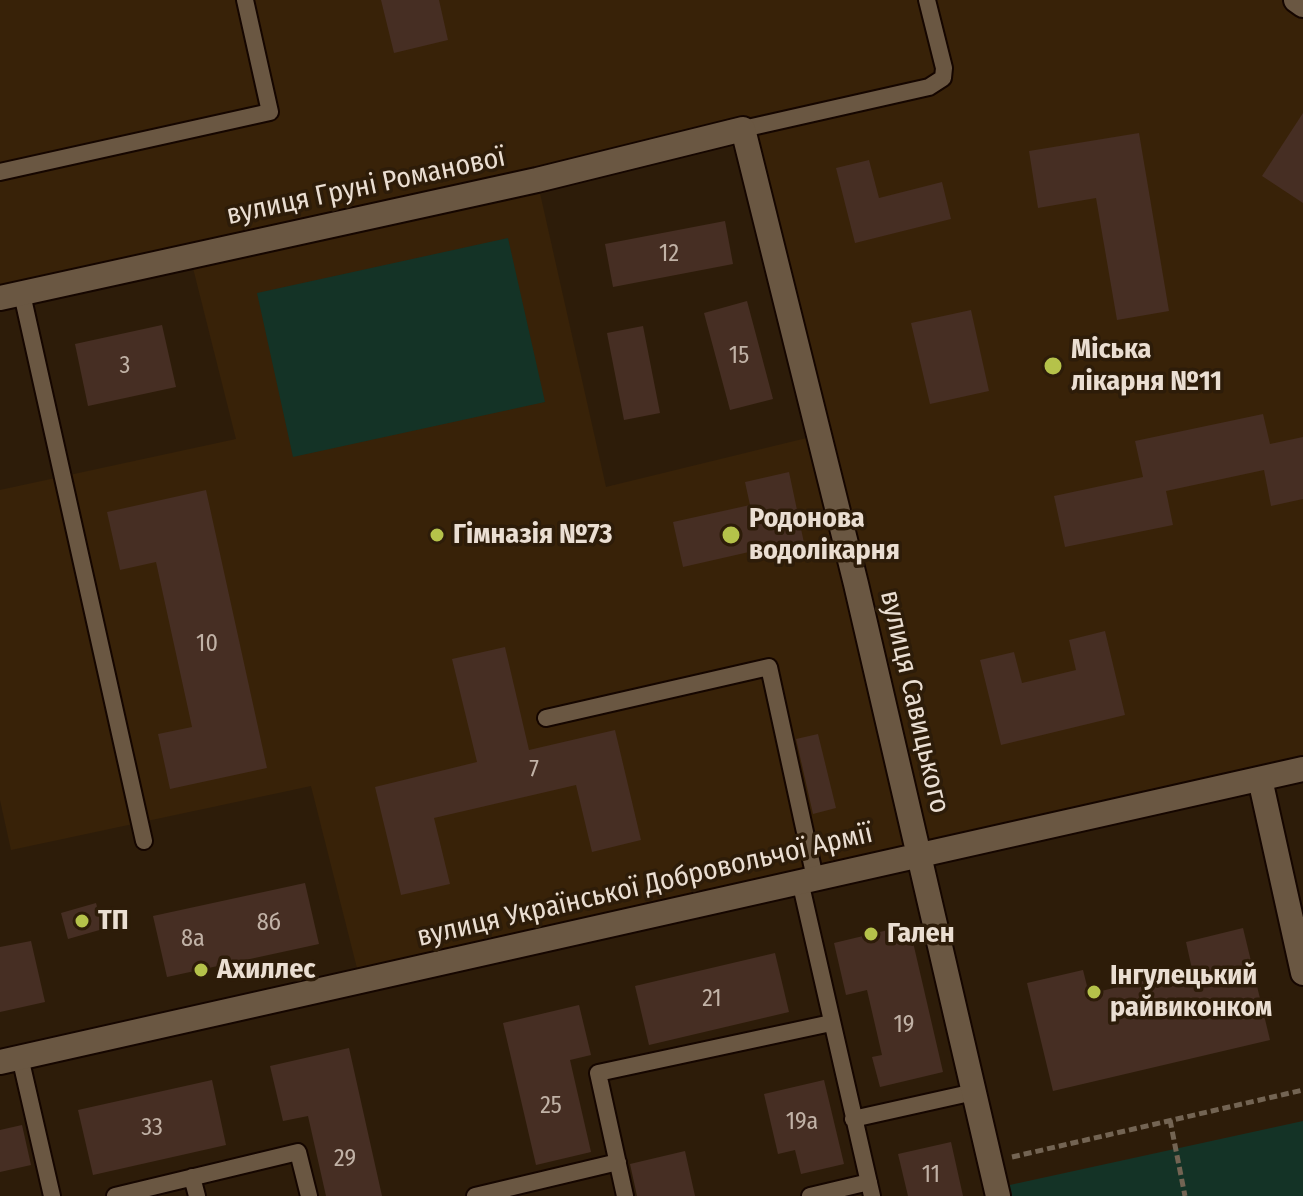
<!DOCTYPE html>
<meta charset="utf-8">
<style>
body{margin:0}
canvas{display:block;background:#2d1c09}
</style>
<canvas width="1303" height="1196"></canvas>
<script>
const context = document.querySelector('canvas').getContext('2d');
context.lineJoin = 'round';
function fillPath(path, color) {
  context.fillStyle = color;
  context.fill(path, 'evenodd');
}
function stroke(path, color, width, dash) {
  context.strokeStyle = color;
  context.lineWidth = width;
  context.lineCap = dash ? 'butt' : 'round';
  context.setLineDash(dash || []);
  context.stroke(path);
}
function write(font, color, halo, rows, align = 'center') {
  context.font = font + ' "Fira Sans Condensed",sans-serif';
  context.lineWidth = 7;
  context.setLineDash([]);
  context.textBaseline = 'middle';
  context.strokeStyle = halo;
  context.fillStyle = color;
  for (const [text, x, y, turn = 0] of rows) {
    context.save();
    context.translate(x, y);
    context.rotate((+turn || 0) * Math.PI / 180);
    context.textAlign = isNaN(turn) ? turn : align;
    if (halo) context.strokeText(text, 0, 0);
    context.fillText(text, 0, 0);
    context.restore();
  }
}
fillPath(new Path2D(`
 M 0,0 L 1296,0 L 1303,5 L 1303,769 L 360,980 L 311,786 L 11,850 L 0,800 L 0,490 L 236,439 L 190,256 L 537,180 L 606,487 L 819,435 L 743,129 L 0,297 Z`), '#382208');
fillPath(new Path2D(`
 M 508,238 L 545,402 L 293,457 L 257,293 Z
 M 1303,1121 L 1303,1196 L 998,1196 L 996,1188 Z`), '#143326');
fillPath(new Path2D(`
 M 381,0 L 439,0 L 448,40 L 394,53 Z
 M 1303,113 L 1303,203 L 1262,176 Z
 M 1139,133 L 1169,311 L 1117,320 L 1096,198 L 1038,208 L 1029,151 Z
 M 869,160 L 879,198 L 942,182 L 951,219 L 855,243 L 836,168 Z
 M 725,221 L 733,264 L 613,287 L 605,244 Z
 M 747,301 L 773,399 L 730,410 L 704,313 Z
 M 971,310 L 989,391 L 930,404 L 911,323 Z
 M 162,325 L 176,387 L 88,406 L 75,344 Z
 M 643,326 L 660,413 L 624,420 L 607,333 Z
 M 1263,414 L 1270,444 L 1303,437 L 1303,499 L 1271,506 L 1264,470 L 1166,491 L 1173,525 L 1065,547 L 1054,496 L 1143,477 L 1135,441 Z
 M 789,472 L 807,557 L 774,564 L 771,547 L 683,567 L 673,522 L 750,505 L 745,482 Z
 M 206,490 L 267,768 L 170,789 L 158,734 L 192,727 L 156,562 L 120,570 L 107,512 Z
 M 1105,631 L 1125,715 L 1001,745 L 980,660 L 1014,652 L 1022,683 L 1076,670 L 1069,640 Z
 M 505,647 L 529,750 L 615,730 L 641,840 L 592,852 L 576,785 L 434,818 L 450,884 L 401,895 L 375,787 L 477,762 L 452,659 Z
 M 818,734 L 836,808 L 813,814 L 796,739 Z
 M 305,883 L 319,944 L 167,977 L 153,916 Z
 M 96,903 L 103,929 L 68,939 L 61,913 Z
 M 909,925 L 943,1072 L 880,1087 L 872,1057 L 882,1055 L 867,990 L 846,995 L 834,943 Z
 M 1243,928 L 1270,1040 L 1053,1091 L 1027,983 L 1083,970 L 1089,994 L 1192,969 L 1186,942 Z
 M 31,941 L 45,1002 L 0,1012 L 0,947 Z
 M 775,953 L 789,1012 L 649,1045 L 635,986 Z
 M 579,1005 L 591,1055 L 570,1060 L 591,1152 L 536,1165 L 503,1023 Z
 M 349,1048 L 382,1196 L 326,1196 L 308,1116 L 283,1121 L 270,1066 Z
 M 212,1080 L 226,1145 L 93,1175 L 78,1110 Z
 M 824,1080 L 844,1164 L 801,1174 L 795,1150 L 778,1154 L 764,1094 Z
 M 22,1125 L 31,1165 L 0,1172 L 0,1130 Z
 M 951,1142 L 963,1196 L 908,1196 L 898,1154 Z
 M 685,1151 L 695,1196 L 637,1196 L 630,1164 Z`), '#462e23');
const lane = new Path2D(`
 M 743,129 L 929,87 L 943,78 L 944,68 L 927,0
 M 0,172 L 270,112 L 245,0
 M 22,294 L 144,841
 M 546,718 L 769,667 L 815,878
 M 800,881 L 872,1196
 M 20,1057 L 52,1196
 M 853,1119 L 974,1092
 M 192,1177 L 197,1196
 M 115,1196 L 298,1152 L 309,1196
 M 475,1196 L 618,1162
 M 625,1196 L 598,1073 L 831,1023
 M 810,1196 L 869,1182`);
const street = new Path2D(`
 M 1296,0 L 1303,5
 M 0,298 L 537,180 L 743,129 L 856,584 L 998,1196
 M 1260,779 L 1303,973
 M 0,1062 L 1303,769`);
stroke(lane, '#150600', 20);
stroke(street, '#150600', 28);
stroke(new Path2D(`
 M 1170,1120 L 1185,1196
 M 1012,1157 L 1303,1090`), '#736453', 5, [8, 4]);
stroke(lane, '#6a5742', 16);
stroke(street, '#6a5742', 24);
for (const [x, y, r, color] of [
 [1053,366,10,"#b5c24a"],
 [437,535,8,"#b5c24a"],
 [731,535,10,"#b5c24a"],
 [82,921,8,"#b5c24a"],
 [871,934,8,"#b5c24a"],
 [201,970,8,"#b5c24a"],
 [1094,992,8,"#b5c24a"]
]) {
  const dot = new Path2D();
  dot.arc(x, y, r, 0, 2 * Math.PI);
  context.fillStyle = color;
  context.fill(dot);
  stroke(dot, '#2d1c09', 3);
}
write('24px', '#c1b2a6', null, [
 ["12",669,254],
 ["15",739,356],
 ["3",125,366],
 ["10",207,644],
 ["7",534,770],
 ["8б",269,923],
 ["8а",193,939],
 ["21",712,999],
 ["19",904,1025],
 ["25",551,1106],
 ["19а",802,1122],
 ["33",152,1128],
 ["29",345,1159],
 ["11",931,1175]
]);
write('28px', '#eaded2', '#2d1c09', [
 ["вулиця Груні Романової",366,187,-12],
 ["вулиця Савицького",914,702,77],
 ["вулиця Української Добровольчої Армії",645,886,-13]
]);
write('bold 28px', '#eaded2', '#2d1c09', [
 ["Міська",1071,350],
 ["лікарня №11",1071,382],
 ["Родонова",749,519],
 ["водолікарня",749,551],
 ["Гімназія №73",453,535],
 ["ТП",98,921],
 ["Гален",887,934],
 ["Ахиллес",217,970],
 ["Інгулецький",1110,976],
 ["райвиконком",1110,1008]
], 'left');
</script>
